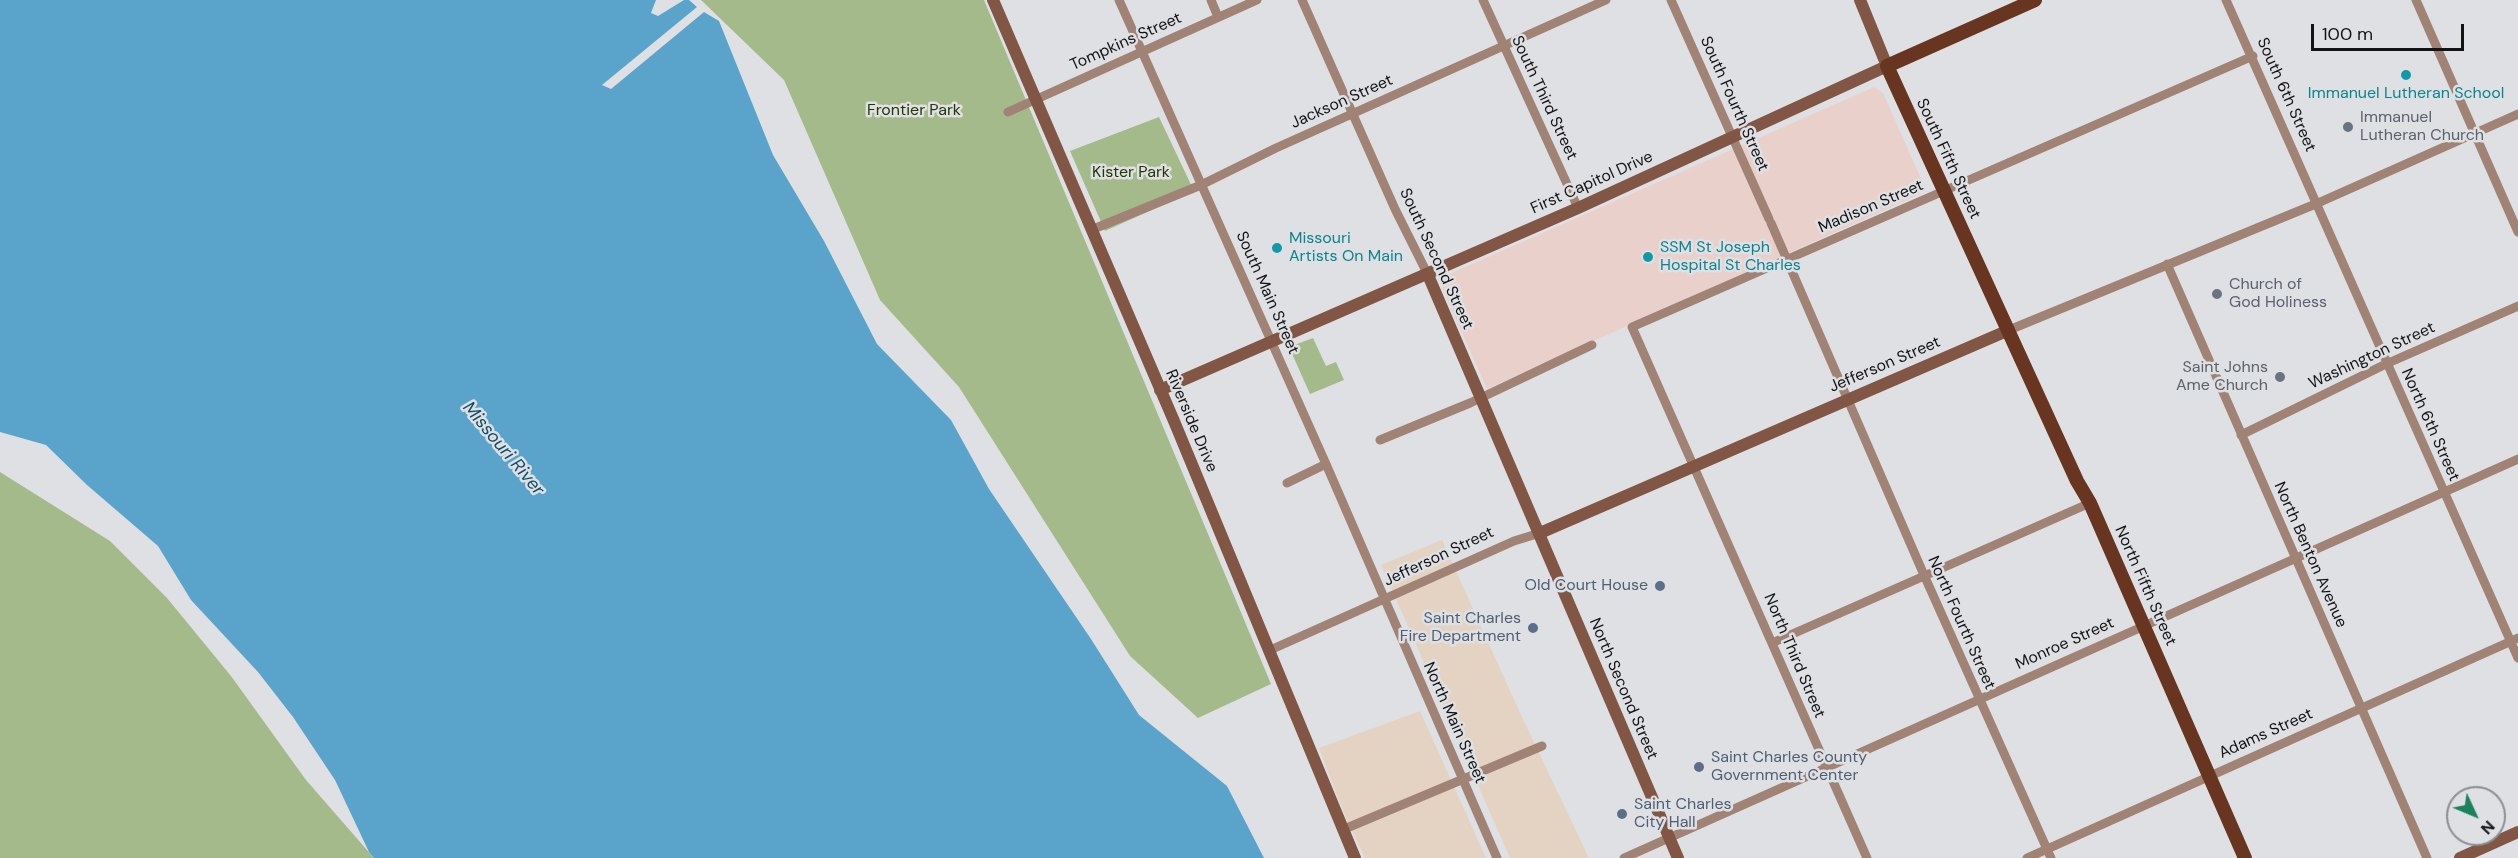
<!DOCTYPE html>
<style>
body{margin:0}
#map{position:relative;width:2518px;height:858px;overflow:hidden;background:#dfe0e4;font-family:"DM Sans",sans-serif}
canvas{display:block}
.north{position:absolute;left:2446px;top:786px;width:60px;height:60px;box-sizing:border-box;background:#dfe0e4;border:2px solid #8d8e91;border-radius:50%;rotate:134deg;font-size:16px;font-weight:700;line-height:24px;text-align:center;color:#131315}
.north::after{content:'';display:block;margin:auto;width:21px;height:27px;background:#1a825d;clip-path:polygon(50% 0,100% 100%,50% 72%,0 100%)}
.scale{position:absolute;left:2311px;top:24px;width:153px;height:27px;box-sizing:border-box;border:3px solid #131315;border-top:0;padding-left:8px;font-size:18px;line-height:21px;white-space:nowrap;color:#131315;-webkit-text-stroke:4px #dfe0e4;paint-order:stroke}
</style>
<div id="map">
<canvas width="2518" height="858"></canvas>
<div class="north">N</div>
<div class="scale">100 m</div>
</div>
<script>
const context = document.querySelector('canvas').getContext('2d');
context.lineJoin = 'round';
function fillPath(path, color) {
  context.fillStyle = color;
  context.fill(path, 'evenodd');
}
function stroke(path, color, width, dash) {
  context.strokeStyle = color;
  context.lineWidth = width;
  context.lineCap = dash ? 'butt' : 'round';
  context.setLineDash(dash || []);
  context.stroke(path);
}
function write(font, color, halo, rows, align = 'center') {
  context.font = font + ' "DM Sans",sans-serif';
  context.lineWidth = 5;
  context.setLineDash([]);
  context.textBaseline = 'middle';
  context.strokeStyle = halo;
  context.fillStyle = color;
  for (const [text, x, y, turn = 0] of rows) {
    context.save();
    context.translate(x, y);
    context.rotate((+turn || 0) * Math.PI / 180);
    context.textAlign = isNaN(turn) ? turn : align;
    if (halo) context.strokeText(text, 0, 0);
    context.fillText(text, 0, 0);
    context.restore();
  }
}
fillPath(new Path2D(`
 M 1442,540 L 1521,715 L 1589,858 L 1510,858 L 1381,565 Z
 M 1420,711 L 1486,858 L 1365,858 L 1345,816 L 1319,748 Z`), '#e4d3c2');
fillPath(new Path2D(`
 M 1874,87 L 1883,93 L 1922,181 L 1920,194 L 1487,389 L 1438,279 Z`), '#ead0cb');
fillPath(new Path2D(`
 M 701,0 L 984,0 L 1271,684 L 1198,718 L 1130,656 L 959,387 L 880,300 L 784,80 Z
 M 1159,117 L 1194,191 L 1105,231 L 1070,151 Z
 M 1313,338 L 1326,366 L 1336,362 L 1344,380 L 1310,394 L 1289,347 Z
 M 0,472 L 110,541 L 167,598 L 231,676 L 306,780 L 374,858 L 0,858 Z`), '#a5ba8b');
fillPath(new Path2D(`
 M 0,0 L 656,0 L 651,13 L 658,16 L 684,0 L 689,0 L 697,7 L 602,85 L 611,89 L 704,12 L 719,21 L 773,155 L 824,241 L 877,344 L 951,420 L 989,489 L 1091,639 L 1139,715 L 1227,786 L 1264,858 L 374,858 L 369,852 L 335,780 L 293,717 L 258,672 L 191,600 L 158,546 L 87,485 L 46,445 L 0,432 Z`), '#5aa4cc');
stroke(new Path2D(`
 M 1119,0 L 1326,464 L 1497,858
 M 1211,0 L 1218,17
 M 1302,0 L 1395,209 L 1428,275
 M 1483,0 L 1578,208
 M 1671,0 L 1769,219
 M 2226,0 L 2518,658
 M 2416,0 L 2518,232
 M 1008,112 L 1257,0
 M 1771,223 L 1924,575 L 2051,858
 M 1091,230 L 1201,185 L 1276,148 L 1606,0
 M 2167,264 L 2427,858
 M 2009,330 L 2318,203 L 2518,114
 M 2241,435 L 2386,364 L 2518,306
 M 1380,440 L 1470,403 L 1592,345
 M 1287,483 L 1326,464
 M 1772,643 L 2090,503
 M 1268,651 L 1514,541 L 1540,533
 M 1342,830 L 1542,746
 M 1624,858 L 2518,459
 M 1867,858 L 1632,327 L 2253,56
 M 2027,858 L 2518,638`), '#a18376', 9);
stroke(new Path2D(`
 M 993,0 L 1174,421 L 1355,858
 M 1428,275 L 1678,858
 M 1160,390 L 1578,208 L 1887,66 L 1860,0
 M 1540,533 L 2009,330
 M 2460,858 L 2518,832`), '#815644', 12);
stroke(new Path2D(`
 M 2035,0 L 1887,66 L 2077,481 L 2090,503 L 2245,858`), '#683620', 14);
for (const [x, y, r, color] of [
 [2406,75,6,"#0f9aa8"],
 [2348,127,6,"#6b7280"],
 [1277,248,6,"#0f9aa8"],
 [1648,257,6,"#0f9aa8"],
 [2217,294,6,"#6b7280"],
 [2280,377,6,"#6b7280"],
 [1660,586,6,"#5c6f8a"],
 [1533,628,6,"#5c6f8a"],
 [1699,767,6,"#5c6f8a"],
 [1622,814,6,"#5c6f8a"]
]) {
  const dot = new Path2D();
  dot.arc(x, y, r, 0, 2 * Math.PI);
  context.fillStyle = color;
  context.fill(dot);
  stroke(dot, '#dfe0e4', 2);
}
write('16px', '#131315', '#dfe0e4', [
 ["Tompkins Street",1126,42,-24],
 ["South 6th Street",2286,95,66],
 ["South Third Street",1544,98,65],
 ["Jackson Street",1342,102,-24],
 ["South Fourth Street",1734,104,66],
 ["South Fifth Street",1948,159,65],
 ["First Capitol Drive",1592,183,-24],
 ["Madison Street",1871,207,-23],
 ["South Second Street",1436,259,65],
 ["South Main Street",1267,293,66],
 ["Washington Street",2372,356,-25],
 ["Jefferson Street",1885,365,-23],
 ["Riverside Drive",1191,421,67],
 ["North 6th Street",2430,425,66],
 ["North Benton Avenue",2310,555,66],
 ["Jefferson Street",1439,557,-25],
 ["North Fifth Street",2145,586,66],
 ["North Fourth Street",1961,623,66],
 ["Monroe Street",2065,644,-24],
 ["North Third Street",1794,656,67],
 ["North Second Street",1623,689,67],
 ["North Main Street",1454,723,66],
 ["Adams Street",2266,734,-24]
]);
write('16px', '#0d838f', '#dfe0e4', [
 ["Immanuel Lutheran School",2406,94,"center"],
 ["Missouri",1289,239],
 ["Artists On Main",1289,257],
 ["SSM St Joseph",1660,248],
 ["Hospital St Charles",1660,266]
], 'left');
write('16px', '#243504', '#dfe0e4', [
 ["Frontier Park",914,111],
 ["Kister Park",1131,173]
]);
write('16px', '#5b616d', '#dfe0e4', [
 ["Immanuel",2360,118],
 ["Lutheran Church",2360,136],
 ["Church of",2229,285],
 ["God Holiness",2229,303],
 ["Saint Johns",2268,368,"right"],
 ["Ame Church",2268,386,"right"]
], 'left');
write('16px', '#4e5e75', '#dfe0e4', [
 ["Old Court House",1648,586],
 ["Saint Charles",1521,619],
 ["Fire Department",1521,637],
 ["Saint Charles County",1711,758,"left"],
 ["Government Center",1711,776,"left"],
 ["Saint Charles",1634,805,"left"],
 ["City Hall",1634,823,"left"]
], 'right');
write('italic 18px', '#114d68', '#dfe0e4', [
 ["Missouri River",503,449,50]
]);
</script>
